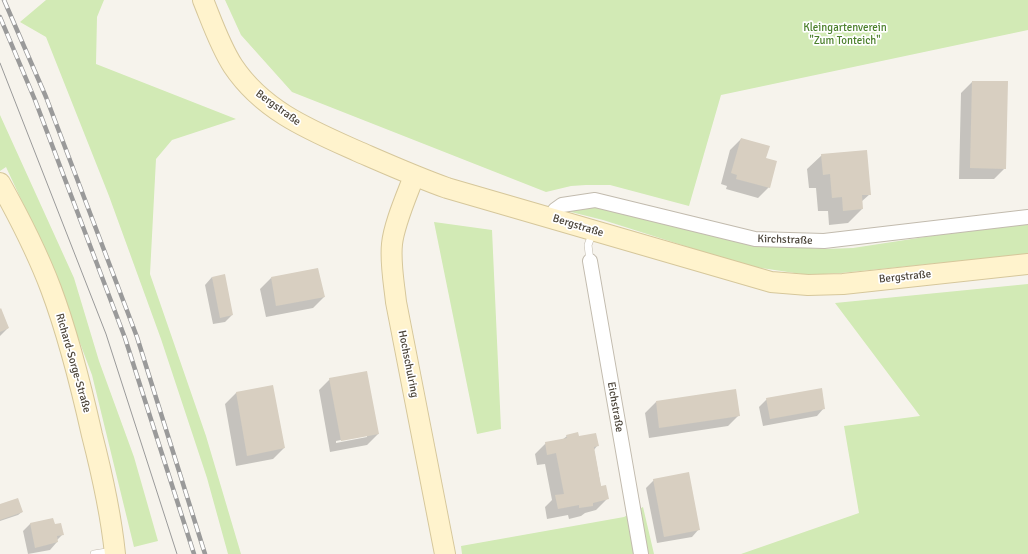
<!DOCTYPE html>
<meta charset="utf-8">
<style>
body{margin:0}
canvas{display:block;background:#f6f3ec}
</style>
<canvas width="1028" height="554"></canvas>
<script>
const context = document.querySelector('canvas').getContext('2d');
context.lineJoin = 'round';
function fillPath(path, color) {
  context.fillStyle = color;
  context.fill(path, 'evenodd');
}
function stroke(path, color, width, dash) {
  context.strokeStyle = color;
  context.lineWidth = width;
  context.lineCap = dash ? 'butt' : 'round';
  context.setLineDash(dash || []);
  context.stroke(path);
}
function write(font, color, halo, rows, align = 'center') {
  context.font = font + ' Signika,sans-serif';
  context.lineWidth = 3.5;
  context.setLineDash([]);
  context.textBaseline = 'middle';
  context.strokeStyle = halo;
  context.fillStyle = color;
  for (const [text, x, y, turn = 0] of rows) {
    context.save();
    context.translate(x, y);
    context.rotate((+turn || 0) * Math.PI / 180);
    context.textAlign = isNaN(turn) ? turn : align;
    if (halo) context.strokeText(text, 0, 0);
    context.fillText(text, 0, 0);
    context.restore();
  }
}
fillPath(new Path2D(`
 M 46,0 L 104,0 L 97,17 L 96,64 L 236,119 L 172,140 L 156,159 L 150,274 L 206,436 L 241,554 L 228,554 L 207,478 L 161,339 L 109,196 L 46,37 L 20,22 Z
 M 225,0 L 1028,0 L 1028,30 L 721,95 L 689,206 L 610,185 L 586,185 L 571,186 L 546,192 L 292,92 L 241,35 Z
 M 0,115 L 74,278 L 99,361 L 134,457 L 158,541 L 134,547 L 92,375 L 47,255 L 6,167 L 0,171 Z
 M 595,203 L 756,245 L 825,249 L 853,248 L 1003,225 L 1028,223 L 1028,254 L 841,273 L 808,275 L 748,266 L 603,220 L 571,212 L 568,207 Z
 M 434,222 L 492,230 L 501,429 L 477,434 Z
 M 1028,284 L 1028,554 L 741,554 L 859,513 L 844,426 L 920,416 L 835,303 Z
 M 643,507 L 654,554 L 462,554 L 461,546 L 624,517 Z`), '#d2eab5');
fillPath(new Path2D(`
 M 972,82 L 1005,168 L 994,179 L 959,179 L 961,93 Z
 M 741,139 L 765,159 L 769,187 L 758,198 L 726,189 L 727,186 L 721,184 L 730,150 Z
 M 822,155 L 870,194 L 861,202 L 862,209 L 848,223 L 829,225 L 828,211 L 818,211 L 816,188 L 809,188 L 807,169 Z
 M 212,277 L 232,315 L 225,322 L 213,324 L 205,285 Z
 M 271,278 L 324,297 L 313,308 L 266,317 L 260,289 Z
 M 0,310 L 8,328 L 0,336 Z
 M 330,379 L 378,434 L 367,445 L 330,452 L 319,390 ZM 367,435 L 367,437 L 336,443 L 336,441 Z
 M 272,386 L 284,448 L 273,459 L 236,466 L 225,404 L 236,393 Z
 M 767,399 L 824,408 L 817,416 L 763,426 L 759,407 Z
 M 656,402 L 739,415 L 728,426 L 649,438 L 645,413 Z
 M 567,436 L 578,437 L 597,446 L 594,450 L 601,487 L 607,499 L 596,510 L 585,513 L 581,516 L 569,519 L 568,515 L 547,519 L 545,507 L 552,500 L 545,464 L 537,465 L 535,454 L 546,443 L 562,440 Z
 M 654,480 L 699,529 L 692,537 L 657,543 L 646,488 Z
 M 0,505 L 22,512 L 18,515 L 0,521 Z
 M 52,519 L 54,526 L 63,534 L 57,540 L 57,542 L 50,550 L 28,554 L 23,531 L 30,524 Z`), '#0003');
fillPath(new Path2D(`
 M 972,81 L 1008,81 L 1006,169 L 970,168 Z
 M 741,138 L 770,146 L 766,158 L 777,161 L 770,188 L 736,179 L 737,175 L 731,173 Z
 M 867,150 L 871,195 L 862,195 L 863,209 L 843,211 L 842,197 L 832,198 L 830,174 L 823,175 L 821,154 Z
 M 318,268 L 325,297 L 276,306 L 271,277 Z
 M 225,274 L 233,315 L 220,318 L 212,277 Z
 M 1,308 L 9,328 L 0,332 L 0,309 Z
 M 367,371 L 379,434 L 341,441 L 329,378 Z
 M 273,385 L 285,448 L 247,456 L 236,392 Z
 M 822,388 L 825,409 L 770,419 L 766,398 Z
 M 736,389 L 740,416 L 659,428 L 656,401 Z
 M 578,432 L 579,436 L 596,433 L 599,446 L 594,447 L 601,486 L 606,485 L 609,499 L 593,503 L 593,506 L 579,508 L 579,505 L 558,509 L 555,495 L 564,494 L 556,453 L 547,455 L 545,442 L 567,438 L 566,435 Z
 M 689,472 L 700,530 L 664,537 L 653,479 Z
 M 18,498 L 23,512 L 0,520 L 0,504 Z
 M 53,518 L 55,524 L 61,523 L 64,535 L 57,536 L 58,542 L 35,548 L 30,523 Z`), '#d8cfc1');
const lane = new Path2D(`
 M 590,261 L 588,245 L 593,232
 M 94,554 L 113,551`);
const street = new Path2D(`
 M 552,218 L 555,210 L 562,205 L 595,200 L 755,239 L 824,241 L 1028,217
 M 590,261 L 641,554`);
const secondary = new Path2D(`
 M 203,0 C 212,22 220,46 233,66 C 263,111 310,130 357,151 C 387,164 416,177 447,188 L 771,282 L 808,285 L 843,284 L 1028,264
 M 414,176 C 407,195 394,224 392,244 C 390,263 394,283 396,302 L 445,554
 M 0,183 C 19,217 37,252 51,289 C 69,337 81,386 92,435 C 102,474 111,514 115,554`);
stroke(lane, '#c2bbae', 8);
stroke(street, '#c2bbae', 16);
stroke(secondary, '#d6c79b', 22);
stroke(lane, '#fff', 7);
stroke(street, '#fff', 14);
stroke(secondary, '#fff3cd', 20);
stroke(new Path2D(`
 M 0,63 L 106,334 L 177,554`), '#9a9a9a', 1);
const rail = new Path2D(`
 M 4,0 L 46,97 L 137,337 L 205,554
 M 0,17 L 35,100 L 125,338 L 194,554`);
stroke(rail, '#9a9a9a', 4.5);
stroke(rail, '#fff', 3, [9]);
write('11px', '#4a7f2a', '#fff', [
 ["Kleingartenverein",845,28],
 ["\"Zum Tonteich\"",845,41]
]);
write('11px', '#4b4439', '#fff', [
 ["Bergstraße",278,108,36],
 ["Bergstraße",578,226,17],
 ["Kirchstraße",785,240,2],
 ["Bergstraße",905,277,-6],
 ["Richard-Sorge-Straße",73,363,74],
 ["Hochschulring",408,364,79],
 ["Eichstraße",615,407,80]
]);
</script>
